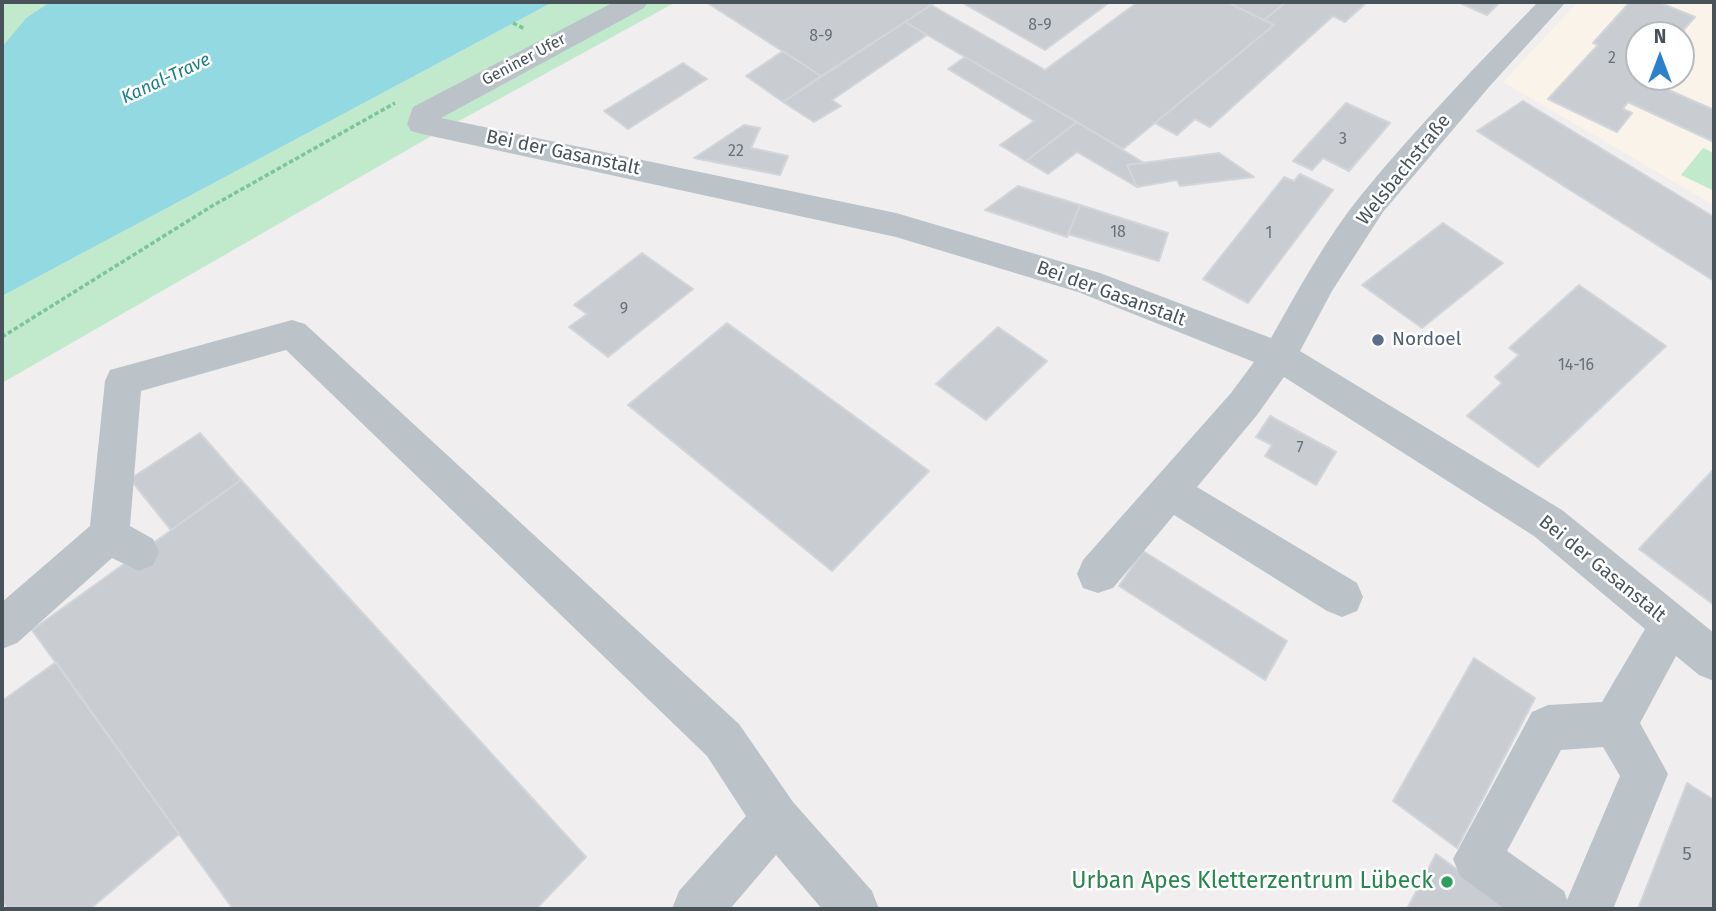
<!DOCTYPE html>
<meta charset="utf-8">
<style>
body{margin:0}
#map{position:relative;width:1716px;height:911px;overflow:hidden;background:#f0eeee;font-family:"Fira Sans",sans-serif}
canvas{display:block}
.frame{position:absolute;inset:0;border:4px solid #485359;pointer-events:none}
.north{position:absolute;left:1625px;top:21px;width:70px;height:70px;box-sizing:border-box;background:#fff;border:2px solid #b6babd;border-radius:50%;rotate:0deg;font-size:19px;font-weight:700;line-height:28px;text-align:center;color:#485359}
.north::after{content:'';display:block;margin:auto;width:24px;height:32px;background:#2c81cc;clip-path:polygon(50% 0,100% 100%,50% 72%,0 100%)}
</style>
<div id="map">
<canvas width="1716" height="911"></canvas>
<div class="frame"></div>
<div class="north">N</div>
</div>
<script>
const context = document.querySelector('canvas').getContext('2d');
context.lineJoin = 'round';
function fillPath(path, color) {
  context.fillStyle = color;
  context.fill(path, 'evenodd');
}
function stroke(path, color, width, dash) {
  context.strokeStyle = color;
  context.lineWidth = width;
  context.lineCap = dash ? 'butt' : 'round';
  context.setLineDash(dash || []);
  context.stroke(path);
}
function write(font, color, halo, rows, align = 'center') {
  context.font = font + ' "Fira Sans",sans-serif';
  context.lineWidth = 5;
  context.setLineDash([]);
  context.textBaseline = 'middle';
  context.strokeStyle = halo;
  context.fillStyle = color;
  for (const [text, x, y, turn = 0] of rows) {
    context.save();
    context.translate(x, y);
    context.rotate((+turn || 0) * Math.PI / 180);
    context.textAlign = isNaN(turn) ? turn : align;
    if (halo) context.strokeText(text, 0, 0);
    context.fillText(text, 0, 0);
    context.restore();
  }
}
fillPath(new Path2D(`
 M 1578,2 L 1714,2 L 1714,205 L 1503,82 ZM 1639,35 L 1681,35 L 1681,77 L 1639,77 Z`), '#faf3e9');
fillPath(new Path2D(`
 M 2,2 L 50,2 L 26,18 L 2,47 Z
 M 553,2 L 676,2 L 428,138 L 2,383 L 2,296 Z
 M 1703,148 L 1714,153 L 1714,191 L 1681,175 Z`), '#c1eacd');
fillPath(new Path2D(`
 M 50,2 L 553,2 L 2,296 L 2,47 L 26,18 Z`), '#92d9e2');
const building = new Path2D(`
 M 706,2 L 936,2 L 821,76 Z
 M 961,2 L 1110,2 L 1045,50 Z
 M 1138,2 L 1227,2 L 1274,25 L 1123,149 L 905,22 L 931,5 L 1045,70 Z
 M 1227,2 L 1286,2 L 1264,20 Z
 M 1286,2 L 1367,2 L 1345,22 L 1333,16 L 1210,127 L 1195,119 L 1177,135 L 1155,123 L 1274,25 L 1264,20 Z
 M 1458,2 L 1500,2 L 1487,15 Z
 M 1630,2 L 1658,2 L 1695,17 L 1679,35 L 1639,35 L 1637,76 L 1714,110 L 1714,142 L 1628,102 L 1623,109 L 1632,113 L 1617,132 L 1548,99 L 1598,45 L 1593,43 Z
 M 905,22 L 927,35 L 832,100 L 841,106 L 814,122 L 783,102 Z
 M 783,51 L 821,76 L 783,102 L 746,76 Z
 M 965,57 L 1077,122 L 1026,161 L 1000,145 L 1034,121 L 948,69 Z
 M 683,63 L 707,79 L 628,129 L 604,111 Z
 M 1523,101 L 1714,217 L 1714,281 L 1477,131 Z
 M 1346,103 L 1390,123 L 1349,171 L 1323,158 L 1312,170 L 1293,161 Z
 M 1077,122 L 1144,163 L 1127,165 L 1137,187 L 1077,152 L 1048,174 L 1026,161 Z
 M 744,125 L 760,128 L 751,148 L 788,156 L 780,175 L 694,158 Z
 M 1219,153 L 1254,177 L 1180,186 L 1177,180 L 1137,187 L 1127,165 Z
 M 1300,174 L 1333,190 L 1248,303 L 1203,279 L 1284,177 L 1294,181 Z
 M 1018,186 L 1080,205 L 1067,237 L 985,210 Z
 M 1080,205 L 1168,233 L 1159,261 L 1068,234 Z
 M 1443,223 L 1503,263 L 1422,328 L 1362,285 Z
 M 642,253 L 693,289 L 608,357 L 569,327 L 587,314 L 574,305 Z
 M 1579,285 L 1666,346 L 1538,467 L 1467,416 L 1502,383 L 1495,377 L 1519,355 L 1509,348 Z
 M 727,323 L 929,471 L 832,571 L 628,405 Z
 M 998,327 L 1047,361 L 986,420 L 936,384 Z
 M 1270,416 L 1336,452 L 1316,485 L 1265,456 L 1272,445 L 1256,437 Z
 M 200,433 L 241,480 L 171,530 L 130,479 Z
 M 1714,469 L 1714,605 L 1639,549 Z
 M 241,480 L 586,857 L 536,909 L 233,909 L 32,630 Z
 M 1143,551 L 1287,641 L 1265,680 L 1119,586 Z
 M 1474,658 L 1535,698 L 1457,848 L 1393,801 Z
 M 56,662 L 179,834 L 90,909 L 8,909 L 2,900 L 2,701 Z
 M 1687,783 L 1714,800 L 1714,909 L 1638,909 Z
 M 1436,854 L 1511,909 L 1407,909 Z`);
fillPath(building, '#c9ccd0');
stroke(building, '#d2d5d9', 2);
stroke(new Path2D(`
 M 2,4 L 4,2
 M 513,23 L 525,29
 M 2,337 L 212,206 L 395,103`), '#7cc49a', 3.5, [4.5, 2.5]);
fillPath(new Path2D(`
 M 614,2 L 648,2 L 644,8 L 441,118 L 896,213 L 1100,273 L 1271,338 C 1299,289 1326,238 1362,194 C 1417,127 1478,64 1538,2 L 1566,2 L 1489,87 L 1383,212 L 1332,291 L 1300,351 L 1562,510 L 1714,633 L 1714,681 L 1699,675 L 1676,656 L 1640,723 L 1668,774 L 1613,909 L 1505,909 L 1460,876 L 1453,859 L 1532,712 L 1548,705 L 1602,702 L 1645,629 L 1534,536 L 1284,377 L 1257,415 L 1197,487 L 1357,583 L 1363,597 L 1357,611 L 1342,617 L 1327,611 L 1174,515 L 1113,588 L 1098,593 L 1083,588 L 1077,574 L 1083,560 L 1231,393 L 1254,362 L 1078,292 L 896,237 L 422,134 L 411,131 L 407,124 L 413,107 ZM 1603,747 L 1620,776 L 1567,900 L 1564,891 L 1507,851 L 1561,750 Z
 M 292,320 L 305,324 L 739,724 L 793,802 L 872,891 L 879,909 L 822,909 L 776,855 L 730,909 L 672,909 L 679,891 L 746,816 L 707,756 L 286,350 L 141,391 L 130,526 L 153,539 L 159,552 L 153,565 L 139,571 L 112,558 L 17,643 L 2,649 L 2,602 L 90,526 L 105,381 L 110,370 Z`), '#bbc3c9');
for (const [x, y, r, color] of [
 [1378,340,7,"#5c6f8a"],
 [1447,882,7,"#2e9e5b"]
]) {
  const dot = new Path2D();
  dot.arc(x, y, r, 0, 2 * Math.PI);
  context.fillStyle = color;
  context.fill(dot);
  stroke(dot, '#fff', 2.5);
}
write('16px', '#687177', null, [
 ["8-9",1040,26],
 ["8-9",821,37],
 ["2",1612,59],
 ["3",1343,140],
 ["22",736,152],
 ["18",1118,233],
 ["1",1269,234],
 ["9",624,310],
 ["14-16",1576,366],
 ["7",1300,449]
]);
write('16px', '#485359', '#fff', [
 ["Geniner Ufer",524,60,-28]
]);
write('italic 18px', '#1a7e8b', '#fff', [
 ["Kanal-Trave",166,79,-25]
]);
write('19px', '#485359', '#fff', [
 ["Bei der Gasanstalt",563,153,12],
 ["Welsbachstraße",1404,170,-51],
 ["Bei der Gasanstalt",1111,294,20],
 ["Bei der Gasanstalt",1602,569,39]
]);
write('19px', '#4e5e75', '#fff', [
 ["Nordoel",1392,340]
], 'left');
write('19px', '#687177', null, [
 ["5",1687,855]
]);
write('23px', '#27864d', '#fff', [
 ["Urban Apes Kletterzentrum Lübeck",1433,882]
], 'right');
</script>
